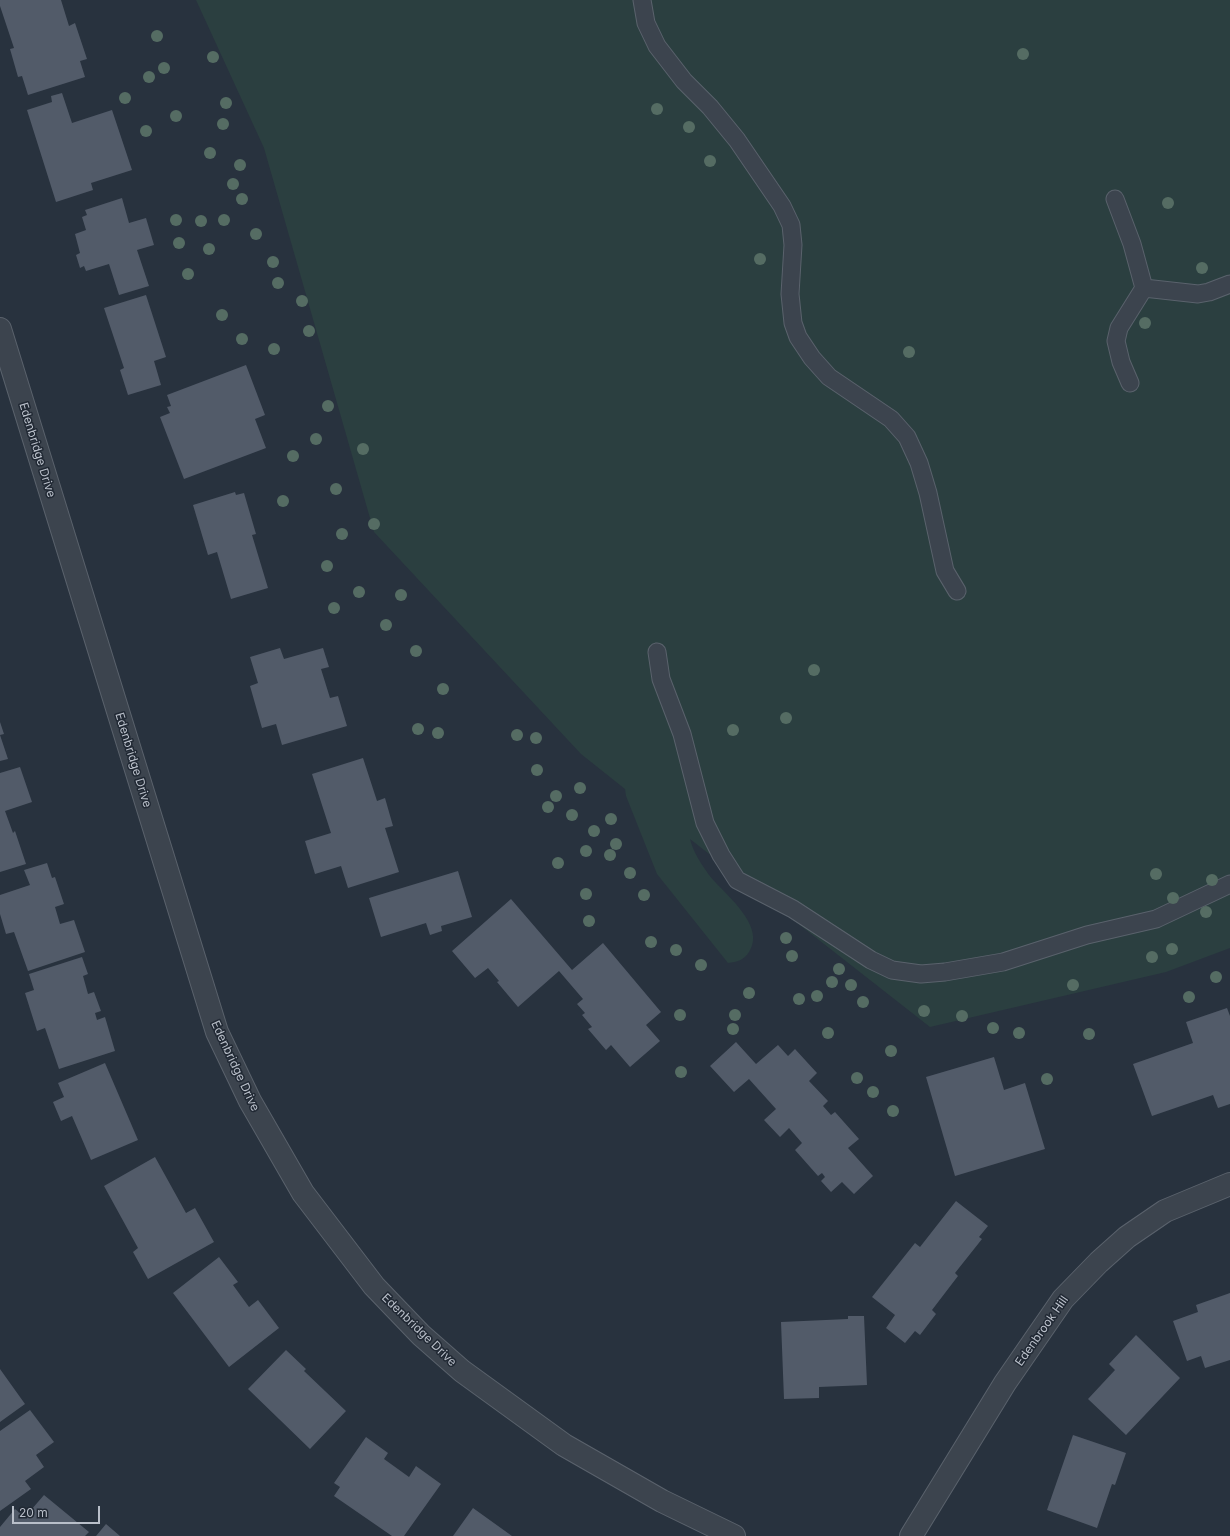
<!DOCTYPE html>
<style>
body{margin:0}
#map{position:relative;width:1230px;height:1536px;overflow:hidden;background:#28323e;font-family:Inter,sans-serif}
canvas{display:block}
.scale{position:absolute;left:12px;top:1506px;width:88px;height:18px;box-sizing:border-box;border:2px solid #b9bfc9;border-top:0;padding-left:5px;font-size:12px;line-height:14px;white-space:nowrap;color:#b9bfc9;-webkit-text-stroke:3px #212934;paint-order:stroke}
</style>
<div id="map">
<canvas width="1230" height="1536"></canvas>
<div class="scale">20 m</div>
</div>
<script>
const context = document.querySelector('canvas').getContext('2d');
context.lineJoin = 'round';
function fillPath(path, color) {
  context.fillStyle = color;
  context.fill(path, 'evenodd');
}
function stroke(path, color, width, dash) {
  context.strokeStyle = color;
  context.lineWidth = width;
  context.lineCap = dash ? 'butt' : 'round';
  context.setLineDash(dash || []);
  context.stroke(path);
}
function write(font, color, halo, rows, align = 'center') {
  context.font = font + ' Inter,sans-serif';
  context.lineWidth = 3;
  context.setLineDash([]);
  context.textBaseline = 'middle';
  context.strokeStyle = halo;
  context.fillStyle = color;
  for (const [text, x, y, turn = 0] of rows) {
    context.save();
    context.translate(x, y);
    context.rotate((+turn || 0) * Math.PI / 180);
    context.textAlign = isNaN(turn) ? turn : align;
    if (halo) context.strokeText(text, 0, 0);
    context.fillText(text, 0, 0);
    context.restore();
  }
}
fillPath(new Path2D(`
 M 196,0 L 1230,0 L 1230,948 L 1166,972 L 930,1027 L 690,839 C 693,852 702,865 709,875 C 723,893 767,925 749,952 C 744,960 737,962 728,963 L 657,874 L 626,796 L 625,789 L 581,754 L 374,532 L 264,148 Z`), '#2b3f40');
fillPath(new Path2D(`
 M 0,0 L 61,0 L 69,26 L 75,23 L 87,59 L 80,61 L 85,77 L 28,95 L 22,76 L 18,77 L 10,49 L 14,48 L 0,6 Z
 M 62,93 L 72,123 L 112,110 L 132,170 L 91,183 L 93,190 L 56,202 L 27,110 L 52,102 L 51,96 Z
 M 122,198 L 129,223 L 146,218 L 154,245 L 137,250 L 149,286 L 119,295 L 109,264 L 86,271 L 84,266 L 80,268 L 76,255 L 80,253 L 75,234 L 86,230 L 82,217 L 87,215 L 85,210 Z
 M 146,295 L 166,357 L 154,361 L 161,385 L 128,395 L 120,370 L 124,368 L 104,308 Z
 M 246,365 L 265,415 L 255,419 L 266,448 L 184,479 L 160,417 L 170,413 L 167,407 L 171,406 L 167,395 Z
 M 235,492 L 236,495 L 244,493 L 256,534 L 252,535 L 268,588 L 231,599 L 217,552 L 208,555 L 193,505 Z
 M 280,648 L 284,659 L 323,648 L 329,667 L 321,669 L 330,698 L 338,696 L 347,726 L 282,745 L 276,724 L 262,728 L 250,686 L 258,683 L 250,657 Z
 M 0,722 L 4,734 L 0,735 L 8,759 L 0,761 Z
 M 363,758 L 377,801 L 385,798 L 393,826 L 385,828 L 399,872 L 348,888 L 341,866 L 315,874 L 305,841 L 331,833 L 312,774 Z
 M 20,767 L 32,802 L 5,811 L 13,833 L 15,831 L 26,864 L 0,872 L 0,773 Z
 M 47,863 L 52,878 L 55,877 L 64,904 L 55,907 L 60,924 L 74,920 L 85,952 L 28,971 L 14,932 L 6,934 L 0,914 L 0,895 L 30,885 L 24,870 Z
 M 458,871 L 472,917 L 441,926 L 442,931 L 430,935 L 426,923 L 381,937 L 369,898 Z
 M 511,899 L 572,970 L 603,943 L 661,1012 L 646,1025 L 660,1041 L 630,1067 L 611,1045 L 606,1050 L 588,1029 L 592,1027 L 582,1015 L 585,1013 L 577,1004 L 583,999 L 559,971 L 518,1007 L 497,982 L 499,981 L 488,968 L 475,978 L 452,951 Z
 M 82,957 L 88,974 L 83,976 L 88,994 L 94,992 L 101,1011 L 95,1013 L 97,1020 L 105,1017 L 115,1051 L 59,1069 L 45,1028 L 37,1031 L 25,993 L 34,990 L 29,974 Z
 M 1227,1008 L 1230,1016 L 1230,1104 L 1218,1108 L 1213,1095 L 1152,1116 L 1133,1064 L 1193,1043 L 1186,1022 Z
 M 736,1042 L 756,1064 L 778,1045 L 788,1056 L 795,1049 L 817,1073 L 809,1081 L 828,1101 L 823,1106 L 831,1115 L 835,1112 L 859,1139 L 848,1148 L 873,1176 L 854,1194 L 842,1182 L 831,1192 L 821,1181 L 825,1177 L 822,1173 L 818,1176 L 795,1150 L 802,1143 L 789,1128 L 780,1137 L 764,1120 L 776,1109 L 749,1079 L 734,1092 L 710,1066 Z
 M 994,1057 L 1004,1090 L 1025,1083 L 1045,1149 L 955,1176 L 926,1077 Z
 M 105,1063 L 138,1140 L 91,1160 L 72,1116 L 61,1121 L 53,1102 L 64,1097 L 58,1083 Z
 M 155,1157 L 186,1213 L 195,1208 L 214,1242 L 148,1279 L 133,1252 L 138,1248 L 104,1186 Z
 M 956,1201 L 988,1226 L 979,1237 L 982,1239 L 955,1273 L 958,1276 L 932,1310 L 936,1314 L 920,1335 L 915,1331 L 905,1343 L 886,1328 L 895,1315 L 872,1297 L 915,1243 L 920,1247 Z
 M 219,1257 L 238,1282 L 233,1285 L 249,1307 L 258,1300 L 279,1328 L 229,1367 L 173,1293 Z
 M 1230,1293 L 1230,1360 L 1205,1368 L 1201,1356 L 1187,1361 L 1173,1321 L 1198,1312 L 1196,1305 Z
 M 848,1316 L 864,1316 L 867,1385 L 819,1387 L 819,1398 L 784,1399 L 781,1322 L 848,1319 Z
 M 1136,1335 L 1180,1378 L 1126,1435 L 1088,1399 L 1115,1370 L 1109,1364 Z
 M 286,1350 L 306,1369 L 304,1371 L 346,1411 L 310,1449 L 248,1389 Z
 M 0,1369 L 25,1404 L 0,1422 Z
 M 30,1410 L 54,1442 L 36,1455 L 44,1467 L 25,1481 L 31,1489 L 0,1511 L 0,1431 Z
 M 1073,1435 L 1126,1453 L 1115,1485 L 1112,1484 L 1097,1528 L 1047,1510 Z
 M 366,1437 L 388,1453 L 384,1459 L 409,1477 L 416,1466 L 441,1484 L 404,1536 L 392,1536 L 334,1496 L 340,1487 L 334,1483 Z
 M 44,1495 L 89,1532 L 85,1536 L 0,1536 L 0,1527 L 15,1509 L 25,1517 Z
 M 473,1508 L 512,1536 L 453,1536 Z
 M 106,1524 L 120,1536 L 96,1536 Z`), '#525b69');
const lane = new Path2D(`
 M 642,0 L 646,23 L 657,46 L 684,81 L 710,107 L 737,140 L 782,206 L 791,225 L 793,245 L 790,294 L 793,323 L 798,337 L 812,358 L 829,377 L 891,419 L 907,437 L 919,463 L 928,493 L 945,571 L 957,591
 M 1115,199 L 1132,244 L 1144,288 L 1119,328 L 1116,341 L 1121,362 L 1130,383
 M 1144,288 L 1198,294 L 1209,292 L 1230,284
 M 657,652 L 661,679 L 682,734 L 705,823 L 721,855 L 737,880 L 793,909 L 871,960 L 892,970 L 921,974 L 945,972 L 1003,962 L 1087,935 L 1156,919 L 1230,884`);
const street = new Path2D(`
 M 0,329 L 217,1032 L 250,1101 L 303,1193 L 374,1286 L 421,1335 L 462,1371 L 564,1445 L 662,1501 L 734,1536
 M 911,1536 L 1005,1383 L 1063,1299 L 1099,1262 L 1127,1237 L 1165,1211 L 1230,1184`);
stroke(lane, '#5a626c', 19);
stroke(street, '#5a626c', 24);
stroke(lane, '#3c444e', 17);
stroke(street, '#3c444e', 22);
context.fillStyle = '#556c63';
for (const [x, y] of [
 [157,36],
 [1023,54],
 [213,57],
 [164,68],
 [149,77],
 [125,98],
 [226,103],
 [657,109],
 [176,116],
 [223,124],
 [689,127],
 [146,131],
 [210,153],
 [710,161],
 [240,165],
 [233,184],
 [242,199],
 [1168,203],
 [176,220],
 [224,220],
 [201,221],
 [256,234],
 [179,243],
 [209,249],
 [760,259],
 [273,262],
 [1202,268],
 [188,274],
 [278,283],
 [302,301],
 [222,315],
 [1145,323],
 [309,331],
 [242,339],
 [274,349],
 [909,352],
 [328,406],
 [316,439],
 [363,449],
 [293,456],
 [336,489],
 [283,501],
 [374,524],
 [342,534],
 [327,566],
 [359,592],
 [401,595],
 [334,608],
 [386,625],
 [416,651],
 [814,670],
 [443,689],
 [786,718],
 [418,729],
 [733,730],
 [438,733],
 [517,735],
 [536,738],
 [537,770],
 [580,788],
 [556,796],
 [548,807],
 [572,815],
 [611,819],
 [594,831],
 [616,844],
 [586,851],
 [610,855],
 [558,863],
 [630,873],
 [1156,874],
 [1212,880],
 [586,894],
 [644,895],
 [1173,898],
 [1206,912],
 [589,921],
 [786,938],
 [651,942],
 [1172,949],
 [676,950],
 [792,956],
 [1152,957],
 [701,965],
 [839,969],
 [1216,977],
 [832,982],
 [851,985],
 [1073,985],
 [749,993],
 [817,996],
 [1189,997],
 [799,999],
 [863,1002],
 [924,1011],
 [680,1015],
 [735,1015],
 [962,1016],
 [993,1028],
 [733,1029],
 [828,1033],
 [1019,1033],
 [1089,1034],
 [891,1051],
 [681,1072],
 [857,1078],
 [1047,1079],
 [873,1092],
 [893,1111]
]) {
  context.beginPath();
  context.arc(x, y, 6, 0, 2 * Math.PI);
  context.fill();
}
write('12px', '#b9bfc9', '#212934', [
 ["Edenbridge Drive",37,450,73],
 ["Edenbridge Drive",133,760,73],
 ["Edenbridge Drive",235,1066,65],
 ["Edenbridge Drive",419,1330,44],
 ["Edenbrook Hill",1042,1331,-55]
]);
</script>
